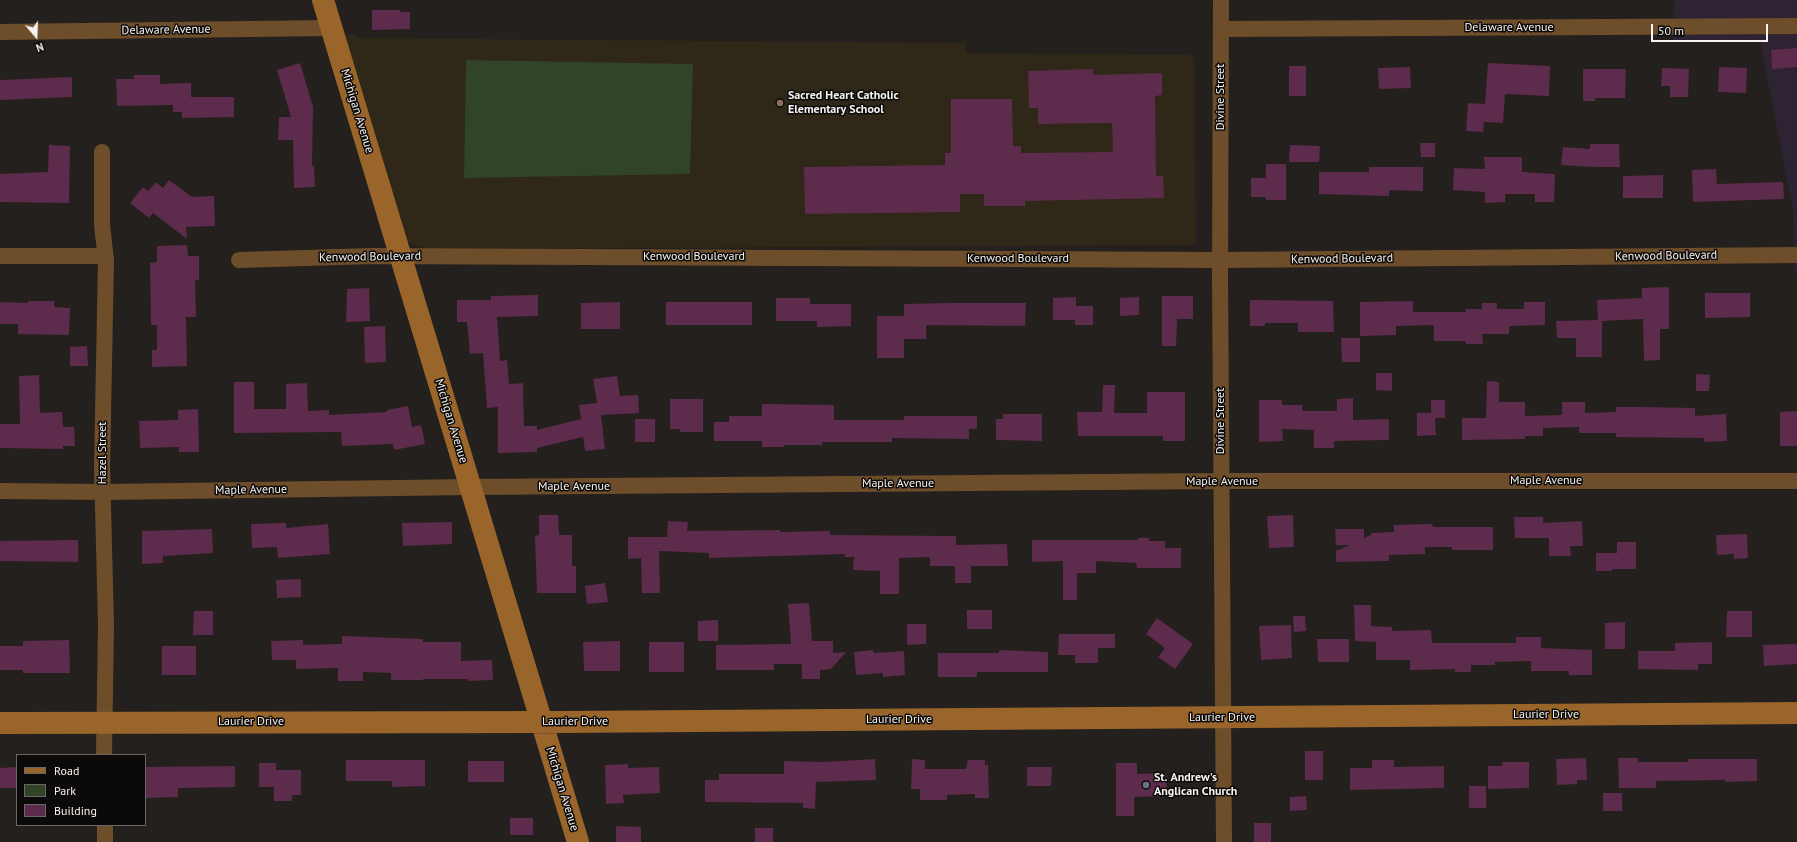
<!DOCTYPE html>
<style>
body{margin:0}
#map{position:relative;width:1797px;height:842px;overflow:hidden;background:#24201d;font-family:"PT Sans",sans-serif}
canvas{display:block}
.legend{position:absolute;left:16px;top:754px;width:130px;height:72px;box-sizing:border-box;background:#0c0a09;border:1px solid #6a6766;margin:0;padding:5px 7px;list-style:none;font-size:12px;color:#f6f3f1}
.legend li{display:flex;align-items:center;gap:8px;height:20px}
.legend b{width:20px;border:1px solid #6a6766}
.north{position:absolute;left:16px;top:16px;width:40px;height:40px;-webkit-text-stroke:3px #0c0a09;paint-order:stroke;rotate:161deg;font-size:11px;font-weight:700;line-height:16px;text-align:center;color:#f6f3f1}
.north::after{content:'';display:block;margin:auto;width:14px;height:18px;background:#f6f3f1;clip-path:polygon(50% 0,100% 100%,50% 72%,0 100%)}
.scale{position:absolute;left:1651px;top:24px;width:117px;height:18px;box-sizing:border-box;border:2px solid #f6f3f1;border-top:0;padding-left:5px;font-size:12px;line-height:14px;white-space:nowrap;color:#f6f3f1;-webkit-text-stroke:3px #0c0a09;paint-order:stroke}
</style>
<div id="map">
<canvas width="1797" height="842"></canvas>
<ul class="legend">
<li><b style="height:5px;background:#99652b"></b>Road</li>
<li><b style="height:11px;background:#314427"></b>Park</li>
<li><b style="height:11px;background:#5d2b4c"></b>Building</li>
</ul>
<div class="north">N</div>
<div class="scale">50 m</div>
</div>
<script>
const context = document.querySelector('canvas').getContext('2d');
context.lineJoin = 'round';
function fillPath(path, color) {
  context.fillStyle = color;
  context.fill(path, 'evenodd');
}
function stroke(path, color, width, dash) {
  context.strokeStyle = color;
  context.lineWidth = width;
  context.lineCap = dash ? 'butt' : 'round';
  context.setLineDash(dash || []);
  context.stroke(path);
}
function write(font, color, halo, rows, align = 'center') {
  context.font = font + ' "PT Sans",sans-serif';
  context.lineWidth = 3;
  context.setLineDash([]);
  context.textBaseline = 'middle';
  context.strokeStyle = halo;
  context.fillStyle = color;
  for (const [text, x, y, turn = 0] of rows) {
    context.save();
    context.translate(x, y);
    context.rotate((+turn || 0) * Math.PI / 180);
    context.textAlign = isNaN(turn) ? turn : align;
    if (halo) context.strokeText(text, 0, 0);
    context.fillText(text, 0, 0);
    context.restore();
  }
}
fillPath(new Path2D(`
 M 1674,0 L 1797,0 L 1797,273 L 1795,273 L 1793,210 L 1760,41 L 1673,41 Z`), '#2e2332');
fillPath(new Path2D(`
 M 351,34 L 361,38 L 965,43 L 966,53 L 1189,55 L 1194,56 L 1196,245 L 429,249 L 414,246 L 406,240 L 344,35 Z`), '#2f2717');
fillPath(new Path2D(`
 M 466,60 L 693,64 L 690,174 L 464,178 Z`), '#314427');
fillPath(new Path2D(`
 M 372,10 L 400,10 L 400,12 L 410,12 L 410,29 L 372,30 Z
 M 1797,48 L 1797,67 L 1772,69 L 1771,50 Z
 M 300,63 L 313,107 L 312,166 L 314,166 L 315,187 L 294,188 L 293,140 L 278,140 L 279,117 L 291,117 L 277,70 Z
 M 1488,63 L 1550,66 L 1549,96 L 1505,94 L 1503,123 L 1484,122 L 1483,132 L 1466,131 L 1468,103 L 1485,104 Z
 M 1289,66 L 1306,66 L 1306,96 L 1289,96 Z
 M 1410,67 L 1411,88 L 1379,89 L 1378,68 Z
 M 1719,67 L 1747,68 L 1746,93 L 1718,92 Z
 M 1662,68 L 1689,69 L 1688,97 L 1670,97 L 1670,86 L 1661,86 Z
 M 1093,69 L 1093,75 L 1162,73 L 1162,95 L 1155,96 L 1156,176 L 1163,176 L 1164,198 L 1025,201 L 1025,206 L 984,206 L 984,194 L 960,194 L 960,212 L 805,214 L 804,167 L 945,165 L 945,153 L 951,153 L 951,99 L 1012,99 L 1013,146 L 1021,146 L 1021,153 L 1113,152 L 1112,123 L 1038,124 L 1038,108 L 1029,108 L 1028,71 Z
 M 1583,69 L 1626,69 L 1625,98 L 1595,98 L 1595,101 L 1583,101 Z
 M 134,75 L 160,75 L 160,84 L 191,83 L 191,97 L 234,97 L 234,117 L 182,118 L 182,112 L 173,112 L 173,105 L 117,106 L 116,79 L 134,79 Z
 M 72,77 L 72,97 L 0,100 L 0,80 Z
 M 1420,143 L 1435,143 L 1435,157 L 1421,157 Z
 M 1590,144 L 1619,144 L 1620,167 L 1594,167 L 1561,165 L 1563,147 L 1590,149 Z
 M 49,145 L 70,146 L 69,203 L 0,202 L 0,174 L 48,172 Z
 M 1290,145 L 1320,146 L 1319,162 L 1289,162 Z
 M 1484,157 L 1522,157 L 1522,172 L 1555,174 L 1554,202 L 1535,202 L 1535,194 L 1505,194 L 1505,202 L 1485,203 L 1485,192 L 1453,190 L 1454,168 L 1485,169 Z
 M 1266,164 L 1286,164 L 1286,200 L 1266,200 L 1266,197 L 1251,197 L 1251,178 L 1266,178 Z
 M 1369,167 L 1423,167 L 1423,191 L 1389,190 L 1389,196 L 1319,194 L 1319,172 L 1369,172 Z
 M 1716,169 L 1717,184 L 1783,182 L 1784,199 L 1693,202 L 1692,170 Z
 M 1663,175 L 1663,198 L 1623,198 L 1623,176 Z
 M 169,180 L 192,197 L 214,196 L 215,226 L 186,227 L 187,239 L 153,213 L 149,218 L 130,203 L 143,187 L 148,191 L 156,182 L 163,188 Z
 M 187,245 L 188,256 L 199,256 L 199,280 L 195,280 L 196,317 L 186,317 L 187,366 L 152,367 L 152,350 L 157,350 L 157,325 L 151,325 L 150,263 L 157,262 L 157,246 Z
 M 1669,287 L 1669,329 L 1660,329 L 1660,360 L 1644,361 L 1643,319 L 1602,321 L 1602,357 L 1576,357 L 1576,338 L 1557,338 L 1556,321 L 1598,320 L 1597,300 L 1642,298 L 1642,288 Z
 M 369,288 L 370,321 L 346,322 L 347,289 Z
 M 1705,293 L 1750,293 L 1750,317 L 1705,318 Z
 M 538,295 L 538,316 L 497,317 L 500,361 L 507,360 L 509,384 L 523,383 L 524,426 L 537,426 L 537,430 L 581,419 L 579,405 L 597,403 L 593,379 L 617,376 L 620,396 L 638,395 L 639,413 L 601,415 L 605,449 L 585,451 L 583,437 L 537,448 L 537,452 L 498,453 L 498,407 L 487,408 L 483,353 L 470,354 L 467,322 L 457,322 L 457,300 L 491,300 L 491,296 Z
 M 1162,296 L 1193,296 L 1193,319 L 1177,319 L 1176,346 L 1162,346 Z
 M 1076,297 L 1076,306 L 1093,306 L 1093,325 L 1075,325 L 1075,320 L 1053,320 L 1053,298 Z
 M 1139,297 L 1139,315 L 1120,316 L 1120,298 Z
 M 776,298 L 810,298 L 810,304 L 851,304 L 851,326 L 817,327 L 817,321 L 776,321 Z
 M 1250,300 L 1333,301 L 1334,332 L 1298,332 L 1298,323 L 1265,323 L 1265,326 L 1250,326 Z
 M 28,301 L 54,301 L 54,307 L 70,308 L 69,335 L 18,334 L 18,324 L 0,324 L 0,302 L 28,303 Z
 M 1413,301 L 1413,312 L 1466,312 L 1466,309 L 1482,309 L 1482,303 L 1497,303 L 1497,309 L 1524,309 L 1524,302 L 1545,302 L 1545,325 L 1509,326 L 1509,334 L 1482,334 L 1483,344 L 1466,344 L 1466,341 L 1434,341 L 1434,325 L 1396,326 L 1396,335 L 1360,336 L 1360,302 Z
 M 620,302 L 620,329 L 581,329 L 581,303 Z
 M 666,302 L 752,302 L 752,325 L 666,325 Z
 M 949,303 L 1026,303 L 1025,326 L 926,325 L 926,339 L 904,339 L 904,358 L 877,358 L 877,316 L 904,316 L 904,304 Z
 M 385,326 L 386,362 L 365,363 L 364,327 Z
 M 1341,338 L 1360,338 L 1360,362 L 1342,362 Z
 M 87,346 L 88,366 L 70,366 L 70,347 Z
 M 1376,373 L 1392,373 L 1392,391 L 1376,390 Z
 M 1696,374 L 1710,375 L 1709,391 L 1696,391 Z
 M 39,375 L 40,413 L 62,412 L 63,427 L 74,427 L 75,446 L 63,446 L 63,449 L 0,448 L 0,424 L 20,424 L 19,376 Z
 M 1487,381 L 1499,382 L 1499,402 L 1525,402 L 1525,416 L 1562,415 L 1562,402 L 1585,402 L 1585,413 L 1616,412 L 1616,407 L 1643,407 L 1695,408 L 1695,416 L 1726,414 L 1727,441 L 1704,442 L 1704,438 L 1616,437 L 1616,433 L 1579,433 L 1579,427 L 1543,428 L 1543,436 L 1525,436 L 1525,439 L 1462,440 L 1462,418 L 1486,418 Z
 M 234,382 L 254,382 L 254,409 L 286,409 L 286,384 L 307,383 L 308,411 L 329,410 L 329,415 L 387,412 L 387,410 L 408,406 L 412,427 L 421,425 L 425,444 L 394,450 L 393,444 L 342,446 L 341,432 L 234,433 Z
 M 1103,385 L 1115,385 L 1114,413 L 1147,413 L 1147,392 L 1185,392 L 1185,441 L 1163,441 L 1163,436 L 1078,436 L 1077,412 L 1102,412 Z
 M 1353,398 L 1353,420 L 1389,419 L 1389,440 L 1334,441 L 1334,448 L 1314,448 L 1314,430 L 1282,429 L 1283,441 L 1259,442 L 1259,400 L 1282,400 L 1282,405 L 1302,405 L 1302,411 L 1337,411 L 1337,399 Z
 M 670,399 L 703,399 L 703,432 L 680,432 L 680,429 L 670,429 Z
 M 1431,400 L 1445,400 L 1445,418 L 1435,418 L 1436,435 L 1417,436 L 1417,413 L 1431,413 Z
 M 762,404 L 834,405 L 834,420 L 904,420 L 904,416 L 977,416 L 977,429 L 969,429 L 969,439 L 892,438 L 892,442 L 822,442 L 822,445 L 784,445 L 784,447 L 762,447 L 762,441 L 714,441 L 714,422 L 729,422 L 729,416 L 762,416 Z
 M 198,409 L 199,452 L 179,452 L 179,447 L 140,448 L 139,421 L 178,420 L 178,410 Z
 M 1797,411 L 1797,446 L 1780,446 L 1780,412 Z
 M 1003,414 L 1042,414 L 1042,441 L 996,440 L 996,419 L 1003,419 Z
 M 635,419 L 655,419 L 655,442 L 635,442 Z
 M 539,515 L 558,515 L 559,535 L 572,535 L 572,566 L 576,566 L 576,593 L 537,593 L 535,536 L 539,535 Z
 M 1293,515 L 1294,547 L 1269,548 L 1267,516 Z
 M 1514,517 L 1543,517 L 1543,523 L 1582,521 L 1583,546 L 1570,546 L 1571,556 L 1549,556 L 1549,538 L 1515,538 Z
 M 668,521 L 688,522 L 687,531 L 780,530 L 780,532 L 830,531 L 830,535 L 956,536 L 956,545 L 1007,544 L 1008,566 L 971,566 L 971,583 L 955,583 L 955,566 L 930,566 L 930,557 L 899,558 L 899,594 L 880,594 L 880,571 L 853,570 L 854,557 L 845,557 L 845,554 L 709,558 L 709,553 L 659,551 L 660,593 L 642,593 L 641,558 L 628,559 L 628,537 L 667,537 Z
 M 452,522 L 452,544 L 403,546 L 402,523 Z
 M 286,523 L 286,528 L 328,524 L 330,554 L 278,558 L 277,547 L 252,548 L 251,524 Z
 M 1432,524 L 1433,527 L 1493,527 L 1493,550 L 1452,550 L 1452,547 L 1425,547 L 1425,554 L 1389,555 L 1389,561 L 1336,562 L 1336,551 L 1350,545 L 1336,545 L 1335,529 L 1364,529 L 1364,538 L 1371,535 L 1371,533 L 1394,532 L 1394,525 Z
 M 212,529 L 213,553 L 163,556 L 163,563 L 142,564 L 142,531 Z
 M 1747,534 L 1748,558 L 1734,559 L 1734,554 L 1717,555 L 1716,535 Z
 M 1138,538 L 1149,538 L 1149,541 L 1165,541 L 1165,548 L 1181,548 L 1181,568 L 1137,568 L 1136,563 L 1096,561 L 1096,573 L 1077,573 L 1077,600 L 1063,600 L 1063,561 L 1032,562 L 1032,540 L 1138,540 Z
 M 78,540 L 78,562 L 0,561 L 0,541 Z
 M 1617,542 L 1636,542 L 1636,569 L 1612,569 L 1612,571 L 1596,571 L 1596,553 L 1617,553 Z
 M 301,579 L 301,597 L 277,598 L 276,580 Z
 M 605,583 L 608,602 L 587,604 L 585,586 Z
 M 809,603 L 812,641 L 833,641 L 833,653 L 846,652 L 831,669 L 820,670 L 820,679 L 802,679 L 802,664 L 774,664 L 774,670 L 716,670 L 716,645 L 791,644 L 788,604 Z
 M 1354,605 L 1371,605 L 1371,626 L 1392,627 L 1392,631 L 1431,630 L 1432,643 L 1516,643 L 1516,637 L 1541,637 L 1541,648 L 1592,650 L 1592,675 L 1569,675 L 1569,671 L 1531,671 L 1531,661 L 1495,662 L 1495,665 L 1471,665 L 1471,672 L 1455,672 L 1455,669 L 1410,670 L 1410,660 L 1376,660 L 1376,642 L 1355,641 Z
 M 967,610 L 992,610 L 992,629 L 967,629 Z
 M 194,611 L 213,611 L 213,635 L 193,635 Z
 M 1727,611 L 1752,611 L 1752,637 L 1726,637 Z
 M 1293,616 L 1305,616 L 1306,631 L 1294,632 Z
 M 1157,618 L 1193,644 L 1175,669 L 1158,657 L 1165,648 L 1146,634 Z
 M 718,620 L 718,641 L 698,641 L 698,621 Z
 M 1625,622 L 1625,649 L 1605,649 L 1605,623 Z
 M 907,624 L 926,624 L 926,644 L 907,645 Z
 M 1291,625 L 1292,658 L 1261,660 L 1259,626 Z
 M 1059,634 L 1115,634 L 1115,648 L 1098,648 L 1098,663 L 1075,663 L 1075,655 L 1058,655 Z
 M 342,636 L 423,639 L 423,642 L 461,642 L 461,661 L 492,660 L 493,680 L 468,681 L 468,679 L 423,679 L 423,680 L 391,680 L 391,673 L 363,672 L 363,681 L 338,681 L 338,668 L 296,669 L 296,660 L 272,660 L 271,641 L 303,640 L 303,645 L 342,644 Z
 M 1317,639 L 1349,639 L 1349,662 L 1318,662 Z
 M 69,640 L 70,673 L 23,673 L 23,670 L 0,670 L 0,646 L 23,646 L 23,641 Z
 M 620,641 L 620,671 L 584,671 L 583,642 Z
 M 649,642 L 684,642 L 684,672 L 649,672 Z
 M 1712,642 L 1712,664 L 1698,664 L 1698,670 L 1638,669 L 1638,651 L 1675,651 L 1675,643 Z
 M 1795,644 L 1797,645 L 1797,664 L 1764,666 L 1763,645 Z
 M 162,646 L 196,646 L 196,675 L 162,675 Z
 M 873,650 L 874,653 L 904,651 L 905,675 L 883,677 L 883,673 L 856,675 L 854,652 Z
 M 999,650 L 1048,652 L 1048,672 L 977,672 L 977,677 L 938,677 L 938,653 L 999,653 Z
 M 1305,751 L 1323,751 L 1323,780 L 1305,780 Z
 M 1586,758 L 1587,780 L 1577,780 L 1577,784 L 1557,785 L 1556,759 Z
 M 1618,758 L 1638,758 L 1638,762 L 1688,762 L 1688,759 L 1757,759 L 1757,781 L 1725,782 L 1725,780 L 1656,781 L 1656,788 L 1619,788 Z
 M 875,759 L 876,780 L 816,782 L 815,809 L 803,808 L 803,803 L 705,802 L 705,780 L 719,780 L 719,774 L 784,774 L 784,761 L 824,762 Z
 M 912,759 L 925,760 L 925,769 L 966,769 L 968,760 L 985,760 L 985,765 L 988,765 L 989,798 L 975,798 L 975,794 L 947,795 L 947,800 L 920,800 L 920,789 L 911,789 Z
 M 346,760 L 425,760 L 425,786 L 392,787 L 392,781 L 346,781 Z
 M 1372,760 L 1394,760 L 1394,767 L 1444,766 L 1444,788 L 1350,790 L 1350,768 L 1372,768 Z
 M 468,761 L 504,761 L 504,782 L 468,782 Z
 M 1502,762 L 1529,762 L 1529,788 L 1488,789 L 1488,766 L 1502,766 Z
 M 259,763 L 276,763 L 276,770 L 301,770 L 301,795 L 292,795 L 292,801 L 274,801 L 274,787 L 259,787 Z
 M 1116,763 L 1137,763 L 1137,774 L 1166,773 L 1167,796 L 1134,797 L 1134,816 L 1116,816 Z
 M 628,764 L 628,768 L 659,767 L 660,793 L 623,795 L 624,803 L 606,804 L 605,765 Z
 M 235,766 L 235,787 L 178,788 L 178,797 L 145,798 L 145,767 Z
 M 17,767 L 17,788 L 0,788 L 0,768 Z
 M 1027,767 L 1052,767 L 1051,786 L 1027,786 Z
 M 1469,786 L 1486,786 L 1486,808 L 1469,808 Z
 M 1603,793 L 1622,793 L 1622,811 L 1603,811 Z
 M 1306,796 L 1307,810 L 1290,811 L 1290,797 Z
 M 510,818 L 533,818 L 533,835 L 510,835 Z
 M 1254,823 L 1271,823 L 1271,842 L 1254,842 Z
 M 616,826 L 641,827 L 641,842 L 616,842 Z
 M 755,828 L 773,828 L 773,842 L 755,842 Z`), '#5d2b4c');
stroke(new Path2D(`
 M 1221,0 L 1220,276 L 1224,842
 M 1221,29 L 1797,26
 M 0,32 L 332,28
 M 102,152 L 102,225 L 106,260 L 102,467 L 106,625 L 104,755
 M 0,256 L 105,256
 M 239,260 L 373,256 L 1221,260 L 1797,255
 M 0,491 L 104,492 L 470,487 L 1222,481 L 1797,481
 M 105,825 L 105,842`), '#6e4d2b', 16);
stroke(new Path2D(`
 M 323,0 L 578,842
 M 0,723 L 560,722 L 1797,713`), '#99652b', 22);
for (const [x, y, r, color] of [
 [780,103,4,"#8d6e63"],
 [1146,785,4,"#6b7280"]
]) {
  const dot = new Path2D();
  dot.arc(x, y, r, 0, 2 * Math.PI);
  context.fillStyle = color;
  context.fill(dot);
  stroke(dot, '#0c0a09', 1.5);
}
write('12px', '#f6f3f1', '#0c0a09', [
 ["Delaware Avenue",1509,28],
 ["Delaware Avenue",166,30,-1],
 ["Divine Street",1221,97,-90],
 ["Michigan Avenue",357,111,73],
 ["Kenwood Boulevard",1666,256,-1],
 ["Kenwood Boulevard",370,257,-1],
 ["Kenwood Boulevard",694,257],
 ["Kenwood Boulevard",1018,259],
 ["Kenwood Boulevard",1342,259,-1],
 ["Michigan Avenue",451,421,73],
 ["Divine Street",1221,421,-90],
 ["Hazel Street",103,453,-90],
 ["Maple Avenue",1546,481],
 ["Maple Avenue",1222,482],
 ["Maple Avenue",898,484],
 ["Maple Avenue",574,487],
 ["Maple Avenue",251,490,-1],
 ["Laurier Drive",1546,715],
 ["Laurier Drive",1222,718],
 ["Laurier Drive",899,720],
 ["Laurier Drive",251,722],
 ["Laurier Drive",575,722],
 ["Michigan Avenue",562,789,73]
]);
write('bold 12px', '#f6f3f1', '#0c0a09', [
 ["Sacred Heart Catholic",788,96],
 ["Elementary School",788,110],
 ["St. Andrew's",1154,778],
 ["Anglican Church",1154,792]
], 'left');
</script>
